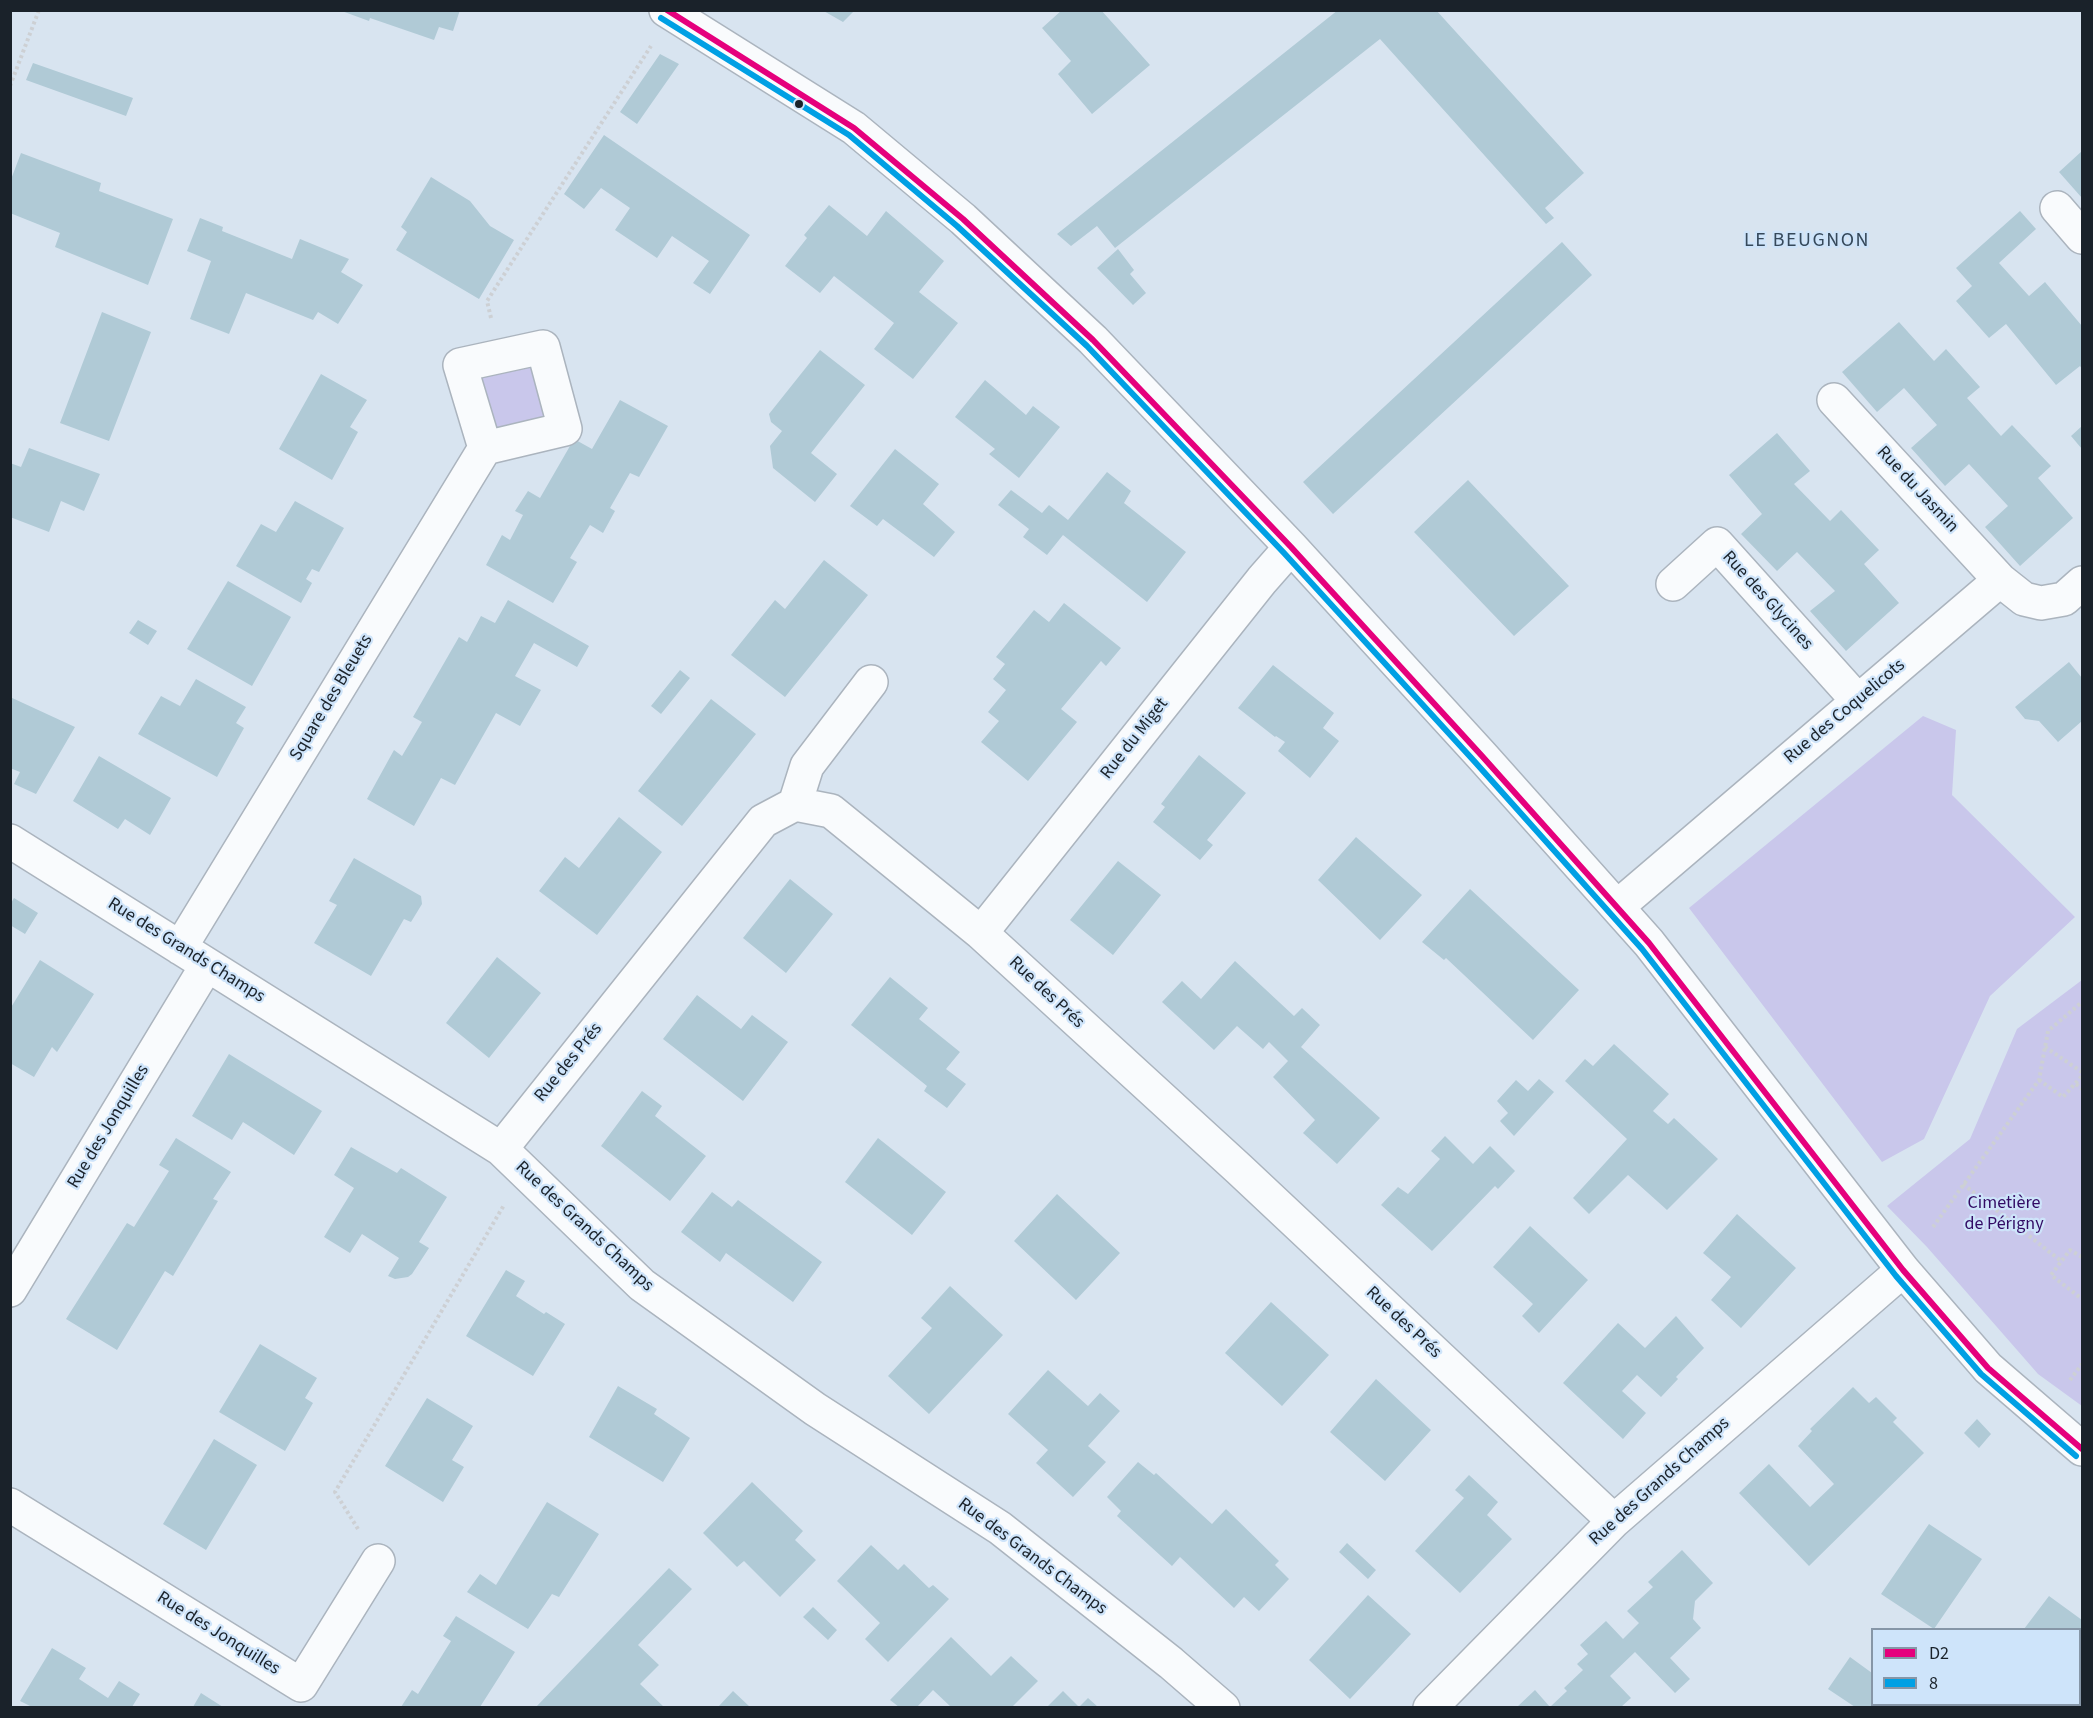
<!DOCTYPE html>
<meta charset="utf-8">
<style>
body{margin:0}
#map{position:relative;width:2093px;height:1718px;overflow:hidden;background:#d8e4f0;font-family:"Source Sans 3",sans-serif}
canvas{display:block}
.frame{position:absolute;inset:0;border:12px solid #1a222a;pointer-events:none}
.legend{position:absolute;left:1871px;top:1628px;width:210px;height:78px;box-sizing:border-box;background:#cee4fa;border:2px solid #8696a7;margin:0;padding:8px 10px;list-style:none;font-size:18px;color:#1a222a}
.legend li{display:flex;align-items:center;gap:12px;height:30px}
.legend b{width:30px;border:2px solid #8696a7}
</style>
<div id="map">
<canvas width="2093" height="1718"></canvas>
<div class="frame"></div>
<ul class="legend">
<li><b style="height:8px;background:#e5007d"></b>D2</li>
<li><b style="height:8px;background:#00a0e4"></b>8</li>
</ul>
</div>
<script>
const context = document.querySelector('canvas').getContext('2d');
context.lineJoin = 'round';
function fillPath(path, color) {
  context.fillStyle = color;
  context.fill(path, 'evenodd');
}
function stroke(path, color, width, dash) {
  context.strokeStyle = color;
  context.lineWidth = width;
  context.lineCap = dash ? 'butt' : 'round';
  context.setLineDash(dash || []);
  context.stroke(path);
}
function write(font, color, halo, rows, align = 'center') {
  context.font = font + ' "Source Sans 3",sans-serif';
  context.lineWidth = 4.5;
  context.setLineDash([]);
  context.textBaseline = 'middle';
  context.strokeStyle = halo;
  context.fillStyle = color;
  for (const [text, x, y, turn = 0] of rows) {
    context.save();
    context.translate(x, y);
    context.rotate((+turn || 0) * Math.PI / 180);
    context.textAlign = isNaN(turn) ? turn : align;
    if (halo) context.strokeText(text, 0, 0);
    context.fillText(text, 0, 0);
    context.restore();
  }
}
fillPath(new Path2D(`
 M 543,347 L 565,429 L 485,448 L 460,365 Z
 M 1923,716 L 1956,730 L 1952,795 L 2075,917 L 1990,996 L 1924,1139 L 1882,1162 L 1689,908 Z
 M 2082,980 L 2082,1406 L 2038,1374 L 1927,1247 L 1887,1206 L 1970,1139 L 2017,1029 Z`), '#c9c7eb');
fillPath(new Path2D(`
 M 339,10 L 460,10 L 453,31 L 439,27 L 434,40 L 370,18 L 369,21 Z
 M 822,10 L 855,10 L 843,22 Z
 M 1062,10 L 1101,10 L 1150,65 L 1092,114 L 1058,74 L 1071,61 L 1042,28 Z
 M 1338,10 L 1436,10 L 1584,173 L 1545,208 L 1554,218 L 1546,224 L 1380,39 L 1115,248 L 1097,226 L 1071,246 L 1057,234 Z
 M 660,54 L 679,64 L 637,124 L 620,112 Z
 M 33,63 L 133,98 L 126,116 L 26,80 Z
 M 604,135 L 750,235 L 710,294 L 693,283 L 709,261 L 672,236 L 657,258 L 615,230 L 630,208 L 601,188 L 584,209 L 564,194 Z
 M 2082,151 L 2082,198 L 2059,172 Z
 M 21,153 L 101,183 L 99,191 L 173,219 L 148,285 L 55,247 L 60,233 L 10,213 L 10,182 Z
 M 431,177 L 470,201 L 490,226 L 514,240 L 479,299 L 396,250 L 407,232 L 401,227 Z
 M 829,205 L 867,236 L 886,211 L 944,261 L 919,292 L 958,323 L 913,379 L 874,349 L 894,323 L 834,276 L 820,293 L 785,266 L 807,238 L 804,235 Z
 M 2020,211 L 2036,229 L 1999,263 L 2029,296 L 2045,282 L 2082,326 L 2082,369 L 2080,366 L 2056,385 L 2006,324 L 1989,338 L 1956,301 L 1972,286 L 1956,268 Z
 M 200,218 L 223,227 L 222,231 L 292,259 L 300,239 L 349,259 L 341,272 L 363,285 L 338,324 L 318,312 L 313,320 L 246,293 L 229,334 L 190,319 L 211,261 L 187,251 Z
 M 1562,242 L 1592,275 L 1333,514 L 1303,482 Z
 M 1118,249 L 1134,270 L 1130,274 L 1146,293 L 1133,305 L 1097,268 Z
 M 102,312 L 151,332 L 109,441 L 60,423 Z
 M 1899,322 L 1934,361 L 1946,349 L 1980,387 L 1967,398 L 2001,436 L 2012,425 L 2051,466 L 2038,478 L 2073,518 L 2020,566 L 1985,527 L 2008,506 L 1969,464 L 1945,486 L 1911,448 L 1937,425 L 1904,388 L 1877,412 L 1842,372 Z
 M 820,350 L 865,385 L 811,453 L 837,474 L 815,502 L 773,468 L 770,446 L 782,431 L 771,422 L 769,414 Z
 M 321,374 L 367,400 L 350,427 L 358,432 L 332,480 L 279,449 Z
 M 985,380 L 1026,415 L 1033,406 L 1060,427 L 1019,478 L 989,454 L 995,449 L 955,417 Z
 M 620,400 L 668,426 L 639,477 L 630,473 L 610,508 L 615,511 L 603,533 L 590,525 L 570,558 L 577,562 L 553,603 L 486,565 L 502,535 L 510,540 L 523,515 L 515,511 L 528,491 L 540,498 L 574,439 L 592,449 Z
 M 2082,426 L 2082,449 L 2071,436 Z
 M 1777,433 L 1810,471 L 1794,484 L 1830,521 L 1841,510 L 1879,550 L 1864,564 L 1899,603 L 1846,651 L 1810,611 L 1835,591 L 1797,552 L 1777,571 L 1741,534 L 1762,514 L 1729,475 Z
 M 29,448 L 100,474 L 84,511 L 61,501 L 49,532 L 10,517 L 10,463 L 21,467 Z
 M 895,449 L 939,484 L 923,504 L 955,532 L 934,557 L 883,519 L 877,526 L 850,506 Z
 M 1107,472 L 1131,491 L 1124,503 L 1186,552 L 1147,602 L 1063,535 L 1047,555 L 1023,537 L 1029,529 L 998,505 L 1011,490 L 1042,513 L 1049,505 L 1068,520 Z
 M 1468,480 L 1569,586 L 1514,636 L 1414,532 Z
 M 295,501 L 344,528 L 319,572 L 312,569 L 306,579 L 312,583 L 301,603 L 236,566 L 261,524 L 276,532 Z
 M 824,560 L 868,595 L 785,697 L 731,655 L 775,600 L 785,609 Z
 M 228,581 L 291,617 L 252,686 L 187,649 Z
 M 508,600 L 589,646 L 577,667 L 534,643 L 515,676 L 541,690 L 520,726 L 496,713 L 455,785 L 441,778 L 414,826 L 367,799 L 394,750 L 402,756 L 422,722 L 413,717 L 459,637 L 467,642 L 481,616 L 495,623 Z
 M 1064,603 L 1121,648 L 1106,666 L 1101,661 L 1061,709 L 1077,722 L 1028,781 L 981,742 L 999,721 L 988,712 L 1006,690 L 993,679 L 1005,664 L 996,657 L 1034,610 L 1049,622 Z
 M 138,620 L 157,631 L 148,645 L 129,633 Z
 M 2069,662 L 2082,678 L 2082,721 L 2058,742 L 2039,721 L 2025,719 L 2015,707 Z
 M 1273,665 L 1334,713 L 1323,728 L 1339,741 L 1310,778 L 1278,751 L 1285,742 L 1276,736 L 1275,737 L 1238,708 Z
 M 680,670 L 690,678 L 661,714 L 651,706 Z
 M 196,679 L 246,707 L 236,723 L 244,728 L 217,777 L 138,734 L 161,696 L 180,706 Z
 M 10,697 L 75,727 L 36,794 L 14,784 L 20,772 L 10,768 Z
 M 711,699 L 756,734 L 682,826 L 638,791 Z
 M 1199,755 L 1246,793 L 1207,840 L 1213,845 L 1200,860 L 1153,822 L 1165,807 L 1161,804 Z
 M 99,756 L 171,798 L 150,835 L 125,819 L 118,829 L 73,801 Z
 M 619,817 L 662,852 L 597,935 L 539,891 L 565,857 L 579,868 Z
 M 1356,837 L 1422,895 L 1380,940 L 1318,880 Z
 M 354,858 L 421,896 L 422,904 L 411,922 L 404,919 L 371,976 L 314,943 L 337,905 L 329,901 Z
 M 1118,861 L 1161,895 L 1113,955 L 1070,920 Z
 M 790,879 L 833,914 L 786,973 L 743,938 Z
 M 1470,889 L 1579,990 L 1533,1040 L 1446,958 L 1444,960 L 1422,942 Z
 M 14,898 L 38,913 L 25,934 L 10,925 L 10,905 Z
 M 497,957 L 541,993 L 489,1058 L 446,1023 Z
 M 40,960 L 94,994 L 57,1052 L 52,1047 L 34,1077 L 10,1063 L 10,1009 Z
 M 1235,961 L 1294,1016 L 1302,1008 L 1320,1025 L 1301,1047 L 1380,1118 L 1337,1164 L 1303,1133 L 1315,1120 L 1273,1077 L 1288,1061 L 1269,1042 L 1263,1049 L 1237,1026 L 1214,1050 L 1162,1002 L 1182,981 L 1201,999 Z
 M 890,977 L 928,1008 L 919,1019 L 960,1052 L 946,1069 L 966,1084 L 947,1108 L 924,1091 L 927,1086 L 851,1025 Z
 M 697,995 L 741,1029 L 752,1015 L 788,1042 L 743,1101 L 663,1039 Z
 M 1614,1044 L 1669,1094 L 1653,1111 L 1668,1124 L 1674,1118 L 1718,1159 L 1667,1210 L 1628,1175 L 1589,1214 L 1573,1198 L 1627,1139 L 1565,1081 L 1585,1059 L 1593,1066 Z
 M 229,1054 L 322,1111 L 294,1155 L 243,1122 L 232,1140 L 192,1116 Z
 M 1539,1079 L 1554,1092 L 1514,1136 L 1500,1121 L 1508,1113 L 1497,1101 L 1516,1080 L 1528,1091 Z
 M 642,1091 L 662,1106 L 655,1116 L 706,1156 L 670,1201 L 601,1146 Z
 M 1445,1136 L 1473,1164 L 1490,1146 L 1515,1171 L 1498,1189 L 1495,1186 L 1432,1251 L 1381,1205 L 1398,1187 L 1408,1194 L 1440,1159 L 1431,1151 Z
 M 176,1138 L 231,1172 L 213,1199 L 218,1201 L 173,1276 L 165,1271 L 117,1350 L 66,1319 L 127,1223 L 134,1227 L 169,1171 L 159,1165 Z
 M 878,1138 L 946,1192 L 912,1235 L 845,1182 Z
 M 351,1147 L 397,1173 L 401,1168 L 447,1197 L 419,1242 L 429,1248 L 412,1274 L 408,1277 L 395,1279 L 388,1276 L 399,1258 L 362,1234 L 350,1253 L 324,1237 L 354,1188 L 334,1175 Z
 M 712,1192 L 732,1207 L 738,1200 L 822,1262 L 793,1302 L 726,1253 L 720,1262 L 681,1232 Z
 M 1057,1194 L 1120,1253 L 1076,1300 L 1014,1241 Z
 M 1737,1214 L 1796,1268 L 1741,1328 L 1711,1300 L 1731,1277 L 1703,1253 Z
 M 1530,1226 L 1588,1280 L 1539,1333 L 1522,1316 L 1533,1304 L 1493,1267 Z
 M 506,1270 L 525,1281 L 516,1296 L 544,1314 L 546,1312 L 565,1324 L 533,1376 L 466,1336 Z
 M 950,1286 L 1003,1335 L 929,1414 L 888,1376 L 932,1328 L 921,1318 Z
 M 1271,1302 L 1329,1355 L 1282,1406 L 1225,1353 Z
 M 1676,1316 L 1704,1348 L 1676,1377 L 1678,1379 L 1661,1397 L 1637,1375 L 1622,1391 L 1646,1413 L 1623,1439 L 1563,1383 L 1618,1323 L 1645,1348 Z
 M 260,1344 L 317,1378 L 305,1398 L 313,1403 L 285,1451 L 219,1412 Z
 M 1048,1370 L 1088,1406 L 1100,1393 L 1120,1411 L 1088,1446 L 1106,1462 L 1073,1497 L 1036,1463 L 1048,1450 L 1008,1414 Z
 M 1376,1379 L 1431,1430 L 1385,1481 L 1330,1432 Z
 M 618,1386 L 657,1409 L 654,1414 L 690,1438 L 663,1482 L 589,1437 Z
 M 1853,1387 L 1869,1403 L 1876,1397 L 1897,1418 L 1893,1422 L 1924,1453 L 1809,1566 L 1739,1493 L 1769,1464 L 1810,1507 L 1834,1484 L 1798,1446 L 1812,1431 L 1810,1429 Z
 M 427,1398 L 473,1426 L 452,1460 L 464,1467 L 443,1502 L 385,1466 Z
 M 1977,1419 L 1991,1434 L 1979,1448 L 1964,1433 Z
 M 214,1439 L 257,1465 L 206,1550 L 163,1524 Z
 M 1138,1462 L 1154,1475 L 1156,1473 L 1212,1524 L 1226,1509 L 1279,1561 L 1275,1565 L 1289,1579 L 1259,1611 L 1244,1597 L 1234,1608 L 1180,1557 L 1172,1566 L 1117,1516 L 1121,1511 L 1107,1497 Z
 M 1469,1475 L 1498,1502 L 1487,1515 L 1512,1539 L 1460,1593 L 1415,1551 L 1464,1498 L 1455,1490 Z
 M 752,1482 L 803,1531 L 795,1540 L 816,1560 L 780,1597 L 744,1561 L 737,1567 L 703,1533 Z
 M 547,1502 L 599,1534 L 559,1597 L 552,1594 L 528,1629 L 467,1592 L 480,1574 L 496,1585 Z
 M 1929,1524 L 1982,1559 L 1934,1629 L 1881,1594 Z
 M 1347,1543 L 1376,1570 L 1368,1579 L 1339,1552 Z
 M 871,1545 L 898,1570 L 904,1564 L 929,1588 L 933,1585 L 949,1599 L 888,1662 L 865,1639 L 880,1623 L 837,1581 Z
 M 1682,1550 L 1713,1583 L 1695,1601 L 1693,1619 L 1701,1628 L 1670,1658 L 1690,1679 L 1675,1693 L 1635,1652 L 1610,1676 L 1631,1698 L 1621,1707 L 1517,1707 L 1535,1690 L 1550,1707 L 1567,1691 L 1564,1688 L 1583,1670 L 1577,1664 L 1588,1654 L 1580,1645 L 1606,1621 L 1623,1639 L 1639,1623 L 1627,1611 L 1653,1587 L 1648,1582 Z
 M 669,1568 L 692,1589 L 638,1645 L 659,1665 L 640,1684 L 664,1707 L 536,1707 Z
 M 1368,1595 L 1411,1634 L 1350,1699 L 1309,1660 Z
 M 2049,1596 L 2082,1620 L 2082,1643 L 2080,1647 L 2079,1629 L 2024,1629 Z
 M 813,1607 L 837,1630 L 828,1640 L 803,1617 Z
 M 456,1616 L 515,1652 L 480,1707 L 401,1707 L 412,1690 L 418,1694 L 451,1641 L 443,1636 Z
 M 951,1637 L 991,1676 L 1011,1656 L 1038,1681 L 1012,1707 L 951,1707 L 933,1690 L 917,1707 L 899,1707 L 890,1700 Z
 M 52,1648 L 86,1668 L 79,1679 L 108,1698 L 119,1681 L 140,1694 L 132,1707 L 32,1707 L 20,1701 Z
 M 1850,1657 L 1872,1673 L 1872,1704 L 1945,1704 L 1949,1707 L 1855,1707 L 1828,1689 Z
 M 733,1691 L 750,1707 L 718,1707 Z
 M 1063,1691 L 1079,1707 L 1088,1698 L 1098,1707 L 1047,1707 Z
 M 201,1693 L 223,1707 L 193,1707 Z`), '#b0cad6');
const minor = new Path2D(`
 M 666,10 L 854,128 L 963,219 L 1093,340 L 1291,547 L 1482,756 L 1649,943 L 1903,1270 L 1988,1368 L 2082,1449
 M 2057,208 L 2082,237
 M 1834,400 L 2000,580
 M 1673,584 L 1717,544 L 1858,701
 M 795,804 L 807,766 L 871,682
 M 10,841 L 501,1149 L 642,1285 L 815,1409 L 1000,1528 L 1171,1663 L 1223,1708
 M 1617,907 L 2000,580 L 2024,599 L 2041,603 L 2064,599 L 2082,583
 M 981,933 L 1262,580 L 1291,547
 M 180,948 L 485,448 L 565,429 L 543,347 L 460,365 L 485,448
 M 501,1149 L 763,821 L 795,804 L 831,811 L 981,933 L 1239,1169 L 1614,1521
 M 10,1290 L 207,965
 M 10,1505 L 301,1685 L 378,1561
 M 1430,1708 L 1614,1521 L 1903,1270`);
stroke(minor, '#abb4be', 36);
stroke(new Path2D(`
 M 10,86 L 39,10
 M 491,318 L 487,301 L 651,46
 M 2045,1047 L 2082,1072
 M 2039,1080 L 2063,1097 L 2082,1076
 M 2076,1084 L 2082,1089
 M 1963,1184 L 2061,1261
 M 1933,1227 L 2039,1080 L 2048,1031 L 2082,1002
 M 2082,1257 L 2070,1250 L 2051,1275 L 2082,1299
 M 2070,1380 L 2082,1364
 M 358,1529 L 335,1492 L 504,1205`), '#cdd0d4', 4, [3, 3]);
stroke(minor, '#f9fbfd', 33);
stroke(new Path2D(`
 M 667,10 L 854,128 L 963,219 L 1093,340 L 1291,547 L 1482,756 L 1649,943 L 1903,1270 L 1988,1368 L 2082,1449`), '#e5007d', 6);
stroke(new Path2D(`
 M 661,18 L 849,135 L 957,226 L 1087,346 L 1284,553 L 1475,762 L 1642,949 L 1896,1276 L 1981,1374 L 2076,1456`), '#00a0e4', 6);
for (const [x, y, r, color] of [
 [799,104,5,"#1a222a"]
]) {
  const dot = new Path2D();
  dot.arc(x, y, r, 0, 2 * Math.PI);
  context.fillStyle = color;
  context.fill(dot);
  stroke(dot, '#cee4fa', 2);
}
write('18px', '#1a222a', '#cee4fa', [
 ["Rue du Jasmin",1917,490,47],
 ["Rue des Glycines",1767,601,48],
 ["Square des Bleuets",332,698,-59],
 ["Rue des Coquelicots",1845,712,-40],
 ["Rue du Miget",1135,739,-52],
 ["Rue des Grands Champs",186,951,32],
 ["Rue des Prés",1046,993,43],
 ["Rue des Prés",569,1063,-51],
 ["Rue des Jonquilles",109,1127,-59],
 ["Rue des Grands Champs",584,1227,43],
 ["Rue des Prés",1403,1323,43],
 ["Rue des Grands Champs",1660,1482,-42],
 ["Rue des Grands Champs",1032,1557,37],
 ["Rue des Jonquilles",218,1634,32]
]);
write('18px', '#320b64', '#cee4fa', [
 ["Cimetière",2004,1204],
 ["de Périgny",2004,1225]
]);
context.letterSpacing = '1.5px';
write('20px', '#36495b', '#cee4fa', [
 ["LE BEUGNON",1807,242]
]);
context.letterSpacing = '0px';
</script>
